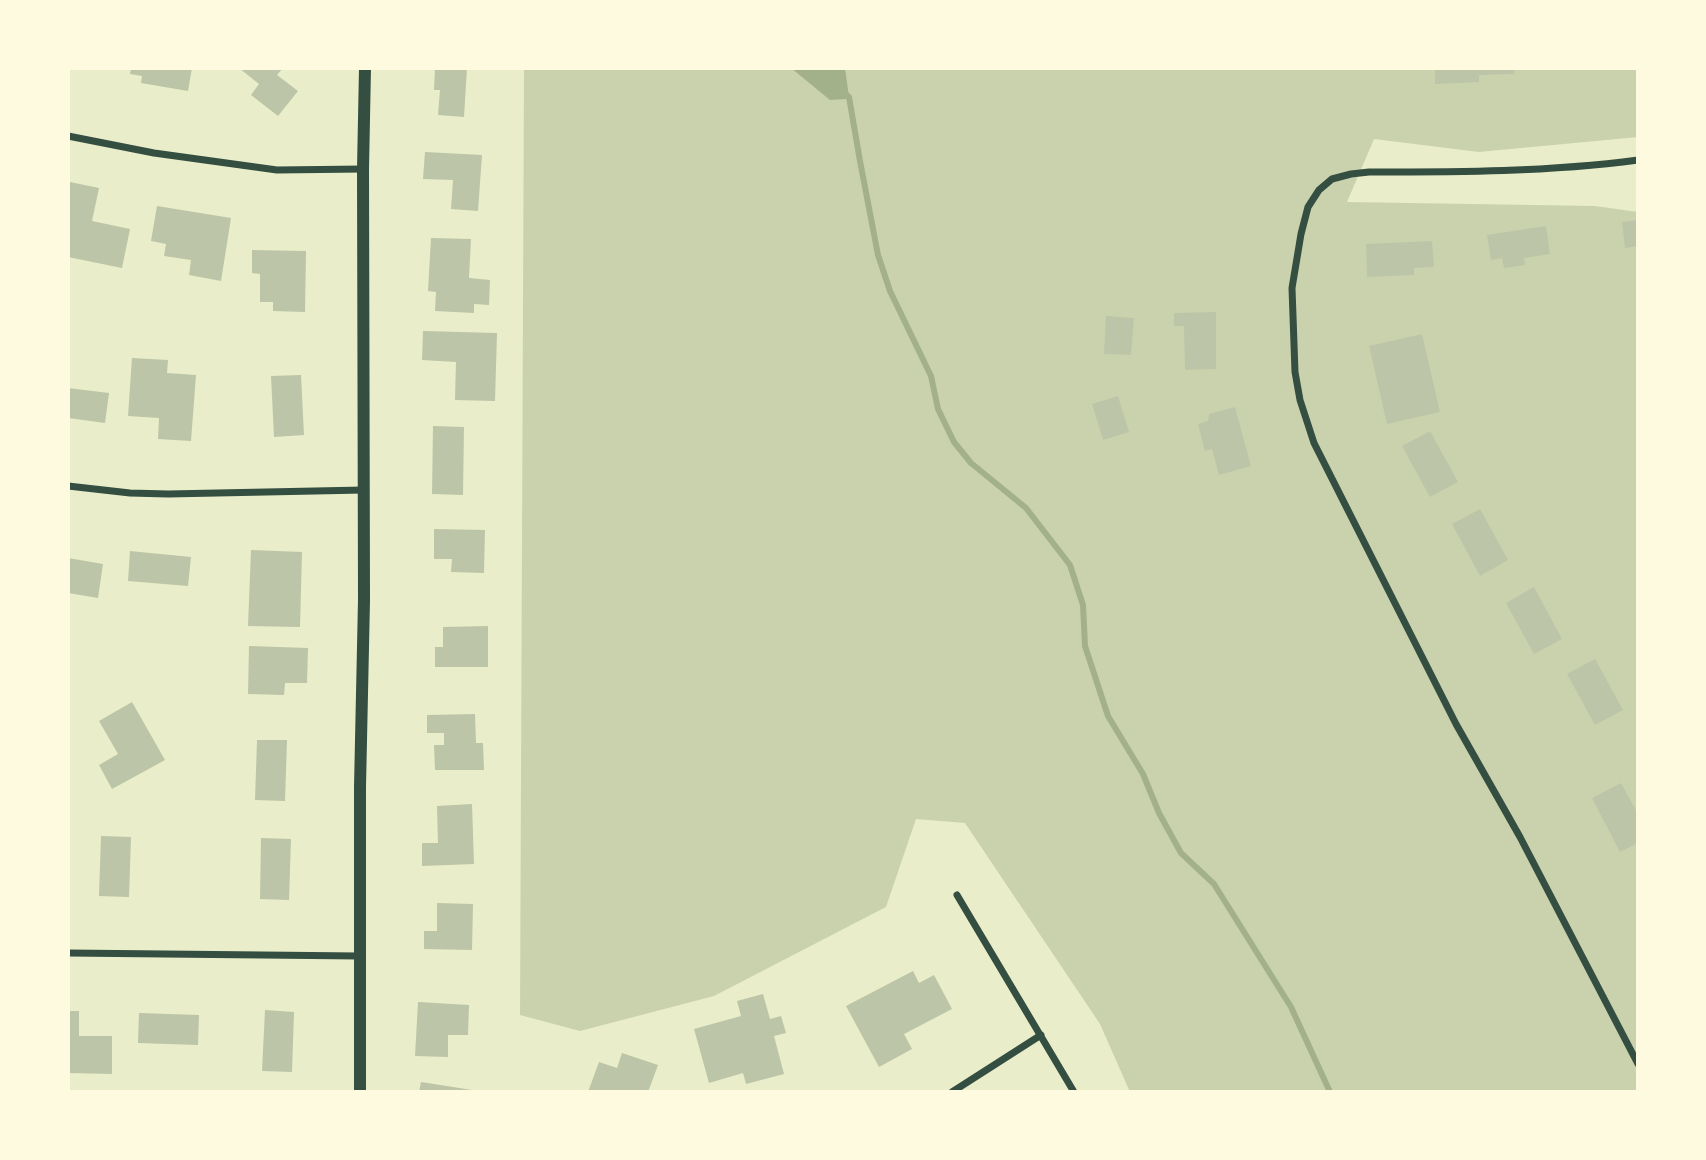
<!DOCTYPE html>
<style>
body{margin:0}
#map{position:relative;width:1706px;height:1160px;overflow:hidden;background:#e9edc9;font-family:Spectral,serif}
canvas{display:block}
.frame{position:absolute;inset:0;border:70px solid #fefae0;pointer-events:none}
</style>
<div id="map">
<canvas width="1706" height="1160"></canvas>
<div class="frame"></div>
</div>
<script>
const context = document.querySelector('canvas').getContext('2d');
context.lineJoin = 'round';
function fillPath(path, color) {
  context.fillStyle = color;
  context.fill(path, 'evenodd');
}
function stroke(path, color, width, dash) {
  context.strokeStyle = color;
  context.lineWidth = width;
  context.lineCap = dash ? 'butt' : 'round';
  context.setLineDash(dash || []);
  context.stroke(path);
}
fillPath(new Path2D(`
 M 524,68 L 1638,68 L 1638,137 L 1479,152 L 1374,139 L 1347,202 L 1595,206 L 1638,212 L 1638,1092 L 1130,1092 L 1100,1024 L 965,823 L 916,819 L 886,907 L 714,996 L 580,1031 L 520,1015 Z`), '#cad2ad');
fillPath(new Path2D(`
 M 791,68 L 845,68 L 849,97 L 846,99 L 830,100 Z`), '#a3b18a');
stroke(new Path2D(`
 M 845,94 L 849,97 L 860,161 L 878,255 L 890,291 L 931,376 L 938,409 L 954,442 L 971,463 L 1026,508 L 1070,565 L 1083,605 L 1085,646 L 1108,716 L 1143,774 L 1159,813 L 1181,853 L 1214,884 L 1291,1007 L 1330,1092`), '#a3b18a', 6);
fillPath(new Path2D(`
 M 131,68 L 192,68 L 188,91 L 141,83 L 142,76 L 130,74 Z
 M 239,68 L 283,68 L 277,75 L 298,91 L 278,116 L 251,95 L 259,84 Z
 M 435,68 L 467,68 L 464,117 L 438,115 L 440,90 L 434,90 Z
 M 1435,68 L 1514,68 L 1514,74 L 1479,75 L 1479,82 L 1435,84 Z
 M 425,152 L 482,155 L 478,211 L 451,209 L 453,180 L 423,179 Z
 M 70,182 L 99,188 L 92,221 L 130,229 L 122,268 L 68,257 L 68,189 Z
 M 157,206 L 231,218 L 221,281 L 189,275 L 191,260 L 164,256 L 166,244 L 151,241 Z
 M 1638,220 L 1638,246 L 1625,248 L 1622,222 Z
 M 1546,226 L 1550,254 L 1524,258 L 1525,265 L 1504,268 L 1502,258 L 1491,260 L 1487,235 Z
 M 431,238 L 471,239 L 469,278 L 490,280 L 489,305 L 474,304 L 474,313 L 435,311 L 436,292 L 428,291 Z
 M 1432,241 L 1434,267 L 1414,268 L 1414,275 L 1367,277 L 1366,244 Z
 M 252,250 L 306,251 L 305,312 L 273,311 L 273,302 L 260,302 L 260,274 L 252,273 Z
 M 1216,312 L 1216,369 L 1185,370 L 1184,326 L 1174,326 L 1174,313 Z
 M 1106,316 L 1134,318 L 1131,355 L 1104,354 Z
 M 423,331 L 497,333 L 495,401 L 455,400 L 456,362 L 422,360 Z
 M 1422,334 L 1440,412 L 1387,424 L 1369,346 Z
 M 132,358 L 168,360 L 167,373 L 196,375 L 191,441 L 158,439 L 159,418 L 128,416 Z
 M 301,375 L 304,435 L 274,437 L 271,376 Z
 M 68,388 L 109,393 L 105,423 L 68,418 Z
 M 1118,396 L 1129,432 L 1103,440 L 1092,404 Z
 M 1235,407 L 1251,466 L 1219,475 L 1212,449 L 1205,451 L 1198,424 L 1208,421 L 1209,414 Z
 M 433,426 L 464,427 L 463,495 L 432,494 Z
 M 1430,431 L 1458,482 L 1430,497 L 1402,446 Z
 M 1480,509 L 1508,560 L 1480,576 L 1452,524 Z
 M 434,529 L 485,530 L 484,573 L 451,572 L 452,559 L 434,559 Z
 M 251,550 L 302,552 L 300,627 L 248,626 Z
 M 130,551 L 191,557 L 188,586 L 128,581 Z
 M 68,558 L 103,564 L 98,598 L 68,593 Z
 M 1534,587 L 1562,639 L 1534,654 L 1506,603 Z
 M 488,626 L 488,667 L 435,667 L 435,647 L 443,647 L 443,627 Z
 M 249,646 L 308,648 L 307,683 L 285,683 L 284,695 L 248,694 Z
 M 1595,659 L 1623,710 L 1595,725 L 1567,674 Z
 M 132,702 L 165,760 L 112,789 L 99,765 L 118,754 L 99,721 Z
 M 475,714 L 476,743 L 483,743 L 484,770 L 435,770 L 434,745 L 444,745 L 444,733 L 427,733 L 427,715 Z
 M 257,740 L 287,740 L 285,801 L 255,800 Z
 M 1621,783 L 1638,814 L 1638,843 L 1620,852 L 1592,798 Z
 M 472,804 L 474,864 L 422,866 L 422,843 L 438,843 L 437,806 Z
 M 101,836 L 131,837 L 129,897 L 99,896 Z
 M 261,838 L 291,839 L 289,900 L 260,899 Z
 M 437,903 L 473,904 L 472,950 L 424,949 L 424,931 L 437,931 Z
 M 913,971 L 919,983 L 934,975 L 952,1009 L 904,1034 L 912,1049 L 879,1067 L 846,1006 Z
 M 763,994 L 770,1019 L 781,1016 L 786,1033 L 774,1036 L 784,1074 L 746,1084 L 743,1073 L 709,1083 L 694,1029 L 741,1016 L 737,1001 Z
 M 418,1002 L 469,1005 L 468,1035 L 448,1035 L 448,1057 L 415,1056 Z
 M 265,1010 L 294,1012 L 292,1072 L 262,1071 Z
 M 68,1011 L 79,1011 L 79,1036 L 112,1036 L 112,1074 L 68,1073 Z
 M 139,1013 L 199,1015 L 198,1045 L 138,1043 Z
 M 622,1053 L 658,1065 L 648,1092 L 588,1092 L 599,1062 L 617,1068 Z
 M 421,1082 L 472,1090 L 472,1092 L 419,1092 Z`), '#bcc5a7');
stroke(new Path2D(`
 M 68,136 L 154,153 L 277,170 L 363,169
 M 1638,160 C 1548,172 1459,172 1369,172 L 1351,174 L 1332,179 L 1319,190 L 1308,207 L 1301,234 L 1292,288 L 1295,372 L 1300,400 L 1314,443 L 1456,724 L 1520,837 L 1638,1064
 M 68,486 L 130,493 L 168,494 L 364,490
 M 957,895 L 1074,1092
 M 68,953 L 359,956
 M 952,1092 L 1041,1035`), '#344e41', 7);
stroke(new Path2D(`
 M 360,1092 L 360,787 L 364,600 L 363,169 L 365,68`), '#344e41', 12);
</script>
